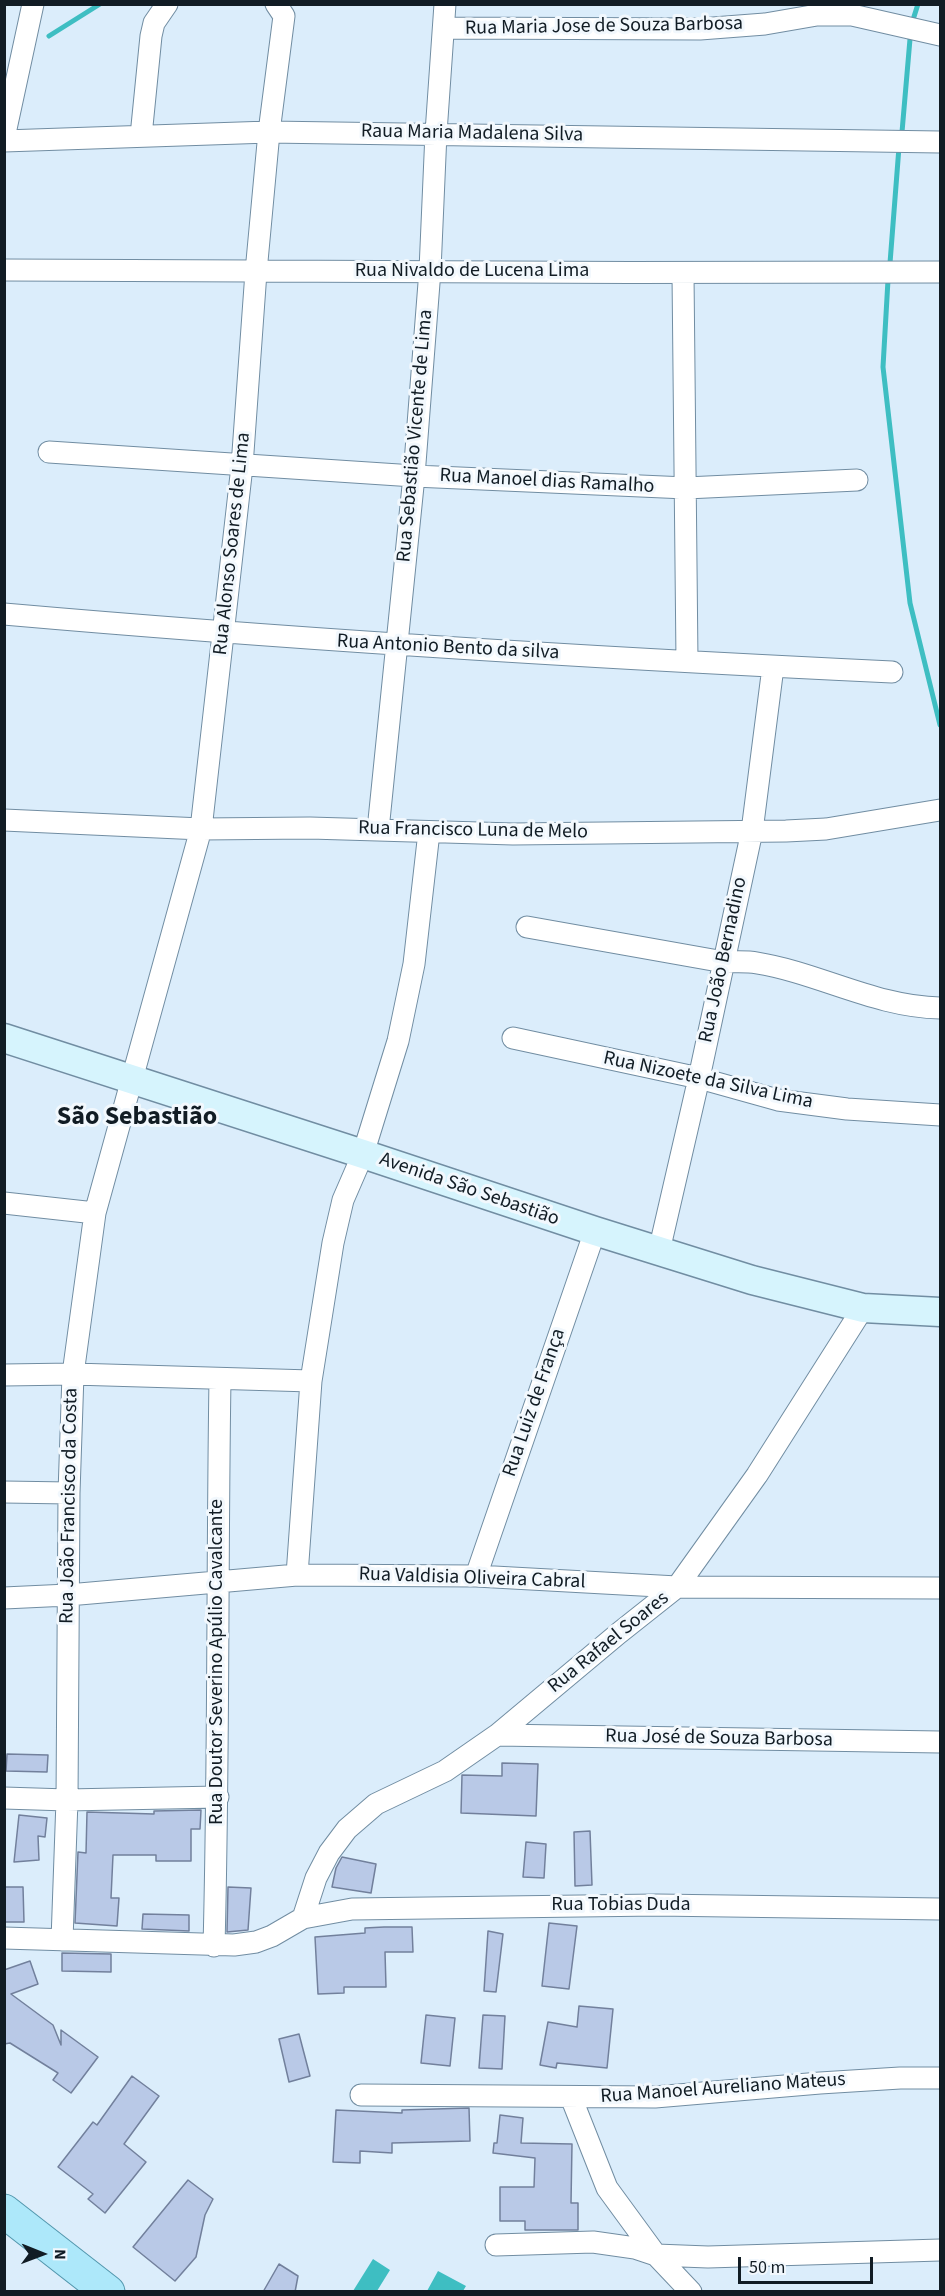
<!DOCTYPE html>
<meta charset="utf-8">
<style>
body{margin:0}
#map{position:relative;width:945px;height:2296px;overflow:hidden;background:#dbedfb;font-family:"Source Sans 3",sans-serif}
canvas{display:block}
.frame{position:absolute;inset:0;border:6px solid #111c24;pointer-events:none}
.north{position:absolute;left:12px;top:2224px;width:60px;height:60px;-webkit-text-stroke:4px #f2f8fd;paint-order:stroke;rotate:91deg;font-size:16px;font-weight:700;line-height:24px;text-align:center;color:#111c24}
.north::after{content:'';display:block;margin:auto;width:21px;height:27px;background:#111c24;clip-path:polygon(50% 0,100% 100%,50% 72%,0 100%)}
.scale{position:absolute;left:738px;top:2257px;width:135px;height:27px;box-sizing:border-box;border:3px solid #111c24;border-top:0;padding-left:8px;font-size:18px;line-height:21px;white-space:nowrap;color:#111c24;-webkit-text-stroke:4px #f2f8fd;paint-order:stroke}
</style>
<div id="map">
<canvas width="945" height="2296"></canvas>
<div class="frame"></div>
<div class="north">N</div>
<div class="scale">50 m</div>
</div>
<script>
const context = document.querySelector('canvas').getContext('2d');
context.lineJoin = 'round';
function fillPath(path, color) {
  context.fillStyle = color;
  context.fill(path, 'evenodd');
}
function stroke(path, color, width, dash) {
  context.strokeStyle = color;
  context.lineWidth = width;
  context.lineCap = dash ? 'butt' : 'round';
  context.setLineDash(dash || []);
  context.stroke(path);
}
function write(font, color, halo, rows, align = 'center') {
  context.font = font + ' "Source Sans 3",sans-serif';
  context.lineWidth = 6;
  context.setLineDash([]);
  context.textBaseline = 'middle';
  context.strokeStyle = halo;
  context.fillStyle = color;
  for (const [text, x, y, turn = 0] of rows) {
    context.save();
    context.translate(x, y);
    context.rotate((+turn || 0) * Math.PI / 180);
    context.textAlign = isNaN(turn) ? turn : align;
    if (halo) context.strokeText(text, 0, 0);
    context.fillText(text, 0, 0);
    context.restore();
  }
}
fillPath(new Path2D(`
 M 373,2259 L 390,2270 L 377,2291 L 353,2291 Z
 M 438,2271 L 466,2286 L 463,2291 L 427,2291 Z`), '#3ebec2');
stroke(new Path2D(`
 M 912,23 L 918,4
 M 49,36 L 100,4
 M 902,132 L 910,39
 M 890,263 L 899,147
 M 888,280 L 883,367 L 910,603 L 940,725`), '#3ebec2', 5);
const building = new Path2D(`
 M 7,1754 L 48,1755 L 47,1772 L 6,1771 Z
 M 502,1763 L 538,1764 L 536,1816 L 461,1813 L 462,1775 L 502,1776 Z
 M 201,1810 L 200,1829 L 191,1829 L 191,1861 L 156,1861 L 156,1855 L 113,1855 L 111,1898 L 119,1898 L 117,1926 L 75,1923 L 78,1852 L 86,1853 L 87,1812 L 154,1814 L 154,1811 Z
 M 19,1815 L 47,1818 L 45,1837 L 38,1836 L 39,1860 L 14,1862 Z
 M 590,1831 L 592,1885 L 575,1886 L 574,1832 Z
 M 526,1842 L 546,1844 L 544,1878 L 523,1877 Z
 M 342,1857 L 376,1864 L 371,1893 L 332,1887 L 336,1868 Z
 M 4,1887 L 23,1887 L 24,1922 L 4,1922 Z
 M 228,1887 L 251,1888 L 248,1930 L 227,1932 Z
 M 143,1914 L 189,1915 L 189,1931 L 142,1929 Z
 M 549,1923 L 577,1926 L 569,1989 L 542,1986 Z
 M 384,1927 L 412,1927 L 413,1952 L 385,1952 L 386,1987 L 344,1987 L 344,1993 L 318,1994 L 315,1937 L 365,1933 L 365,1928 Z
 M 488,1931 L 503,1934 L 496,1992 L 484,1991 Z
 M 62,1953 L 111,1954 L 111,1972 L 62,1971 Z
 M 30,1961 L 38,1984 L 11,1994 L 53,2025 L 61,2045 L 61,2030 L 98,2057 L 71,2093 L 53,2080 L 58,2073 L 10,2043 L 4,2044 L 4,1970 Z
 M 579,2006 L 613,2009 L 607,2068 L 557,2063 L 556,2068 L 540,2065 L 548,2022 L 577,2027 Z
 M 426,2015 L 455,2018 L 450,2066 L 421,2063 Z
 M 483,2015 L 505,2016 L 502,2069 L 479,2068 Z
 M 299,2034 L 310,2076 L 289,2082 L 279,2039 Z
 M 132,2076 L 159,2096 L 124,2144 L 146,2162 L 105,2213 L 88,2199 L 93,2194 L 58,2167 L 93,2122 L 97,2125 Z
 M 469,2108 L 470,2141 L 392,2143 L 392,2153 L 360,2151 L 360,2163 L 333,2162 L 336,2110 L 402,2113 L 402,2110 Z
 M 500,2115 L 523,2118 L 521,2143 L 572,2144 L 571,2203 L 578,2203 L 578,2230 L 525,2230 L 525,2221 L 500,2221 L 500,2187 L 534,2187 L 535,2158 L 493,2153 L 494,2143 L 497,2143 Z
 M 188,2180 L 213,2199 L 205,2215 L 196,2257 L 175,2281 L 133,2247 Z
 M 279,2264 L 298,2276 L 295,2292 L 263,2292 Z`);
fillPath(building, '#b9c9e7');
stroke(building, '#72809c', 1.5);
const minor = new Path2D(`
 M 445,28 L 700,29 L 765,24 L 817,15 L 852,15 L 940,35
 M 141,136 L 151,36 L 154,23 L 167,4
 M 4,138 L 33,4
 M 4,141 L 269,132 L 940,142
 M 4,270 C 317,270 628,274 940,272
 M 683,274 L 687,661
 M 49,452 L 414,476 L 686,488 L 857,480
 M 4,614 C 300,640 596,658 892,672
 M 4,820 L 201,829 L 310,828 L 513,834 L 786,831 L 826,829 L 940,810
 M 378,830 L 414,476 L 430,270 L 436,133 L 445,4
 M 527,927 L 724,962 C 735,962 746,961 757,963 C 819,973 876,1007 940,1008
 M 513,1038 L 699,1078 L 778,1100 L 847,1109 L 940,1115
 M 4,1203 L 95,1213
 M 659,1251 L 699,1078 L 752,831 L 773,667
 M 4,1375 L 73,1374 L 311,1381
 M 4,1492 L 69,1493
 M 297,1575 L 311,1381 L 333,1243 L 343,1200 L 363,1154 L 398,1041 L 414,964 L 429,832
 M 476,1576 L 595,1231
 M 4,1598 L 68,1595 L 297,1575 L 476,1576 L 677,1587 L 940,1588
 M 497,1735 L 940,1742
 M 4,1798 L 67,1800 L 218,1797
 M 303,1918 L 316,1878 L 329,1853 L 347,1829 L 376,1804 L 445,1771 L 497,1735 L 619,1633 L 677,1587 L 757,1475 L 863,1308
 M 4,1938 L 234,1945 L 256,1942 L 272,1936 L 303,1918 L 352,1909 L 657,1905 L 940,1909
 M 62,1940 L 67,1800 L 69,1493 L 73,1374 L 95,1213 L 201,829 L 242,466 L 256,272 L 269,132 L 284,16 L 276,4
 M 214,1946 C 219,1757 217,1568 220,1379
 M 361,2095 L 655,2097 L 820,2083 L 900,2078 L 940,2078
 M 571,2097 L 607,2188 L 656,2255 L 691,2292
 M 496,2245 L 593,2242 L 635,2248 L 656,2255 L 708,2257 L 940,2250`);
const secondary = new Path2D(`
 M 4,1038 L 363,1154 L 595,1231 L 752,1280 L 863,1308 L 940,1312`);
const primary = new Path2D(`
 M 4,2211 L 108,2292`);
stroke(minor, '#718da2', 23);
stroke(secondary, '#718da2', 31);
stroke(primary, '#5397ad', 35);
stroke(minor, '#fff', 21);
stroke(secondary, '#d6f4fd', 28);
stroke(primary, '#ade8fa', 33);
write('20px', '#111c24', '#f2f8fd', [
 ["Rua Maria Jose de Souza Barbosa",604,27,-1],
 ["Raua Maria Madalena Silva",472,134,1],
 ["Rua Nivaldo de Lucena Lima",472,272],
 ["Rua Sebastião Vicente de Lima",416,436,-85],
 ["Rua Manoel dias Ramalho",547,482,3],
 ["Rua Alonso Soares de Lima",233,544,-84],
 ["Rua Antonio Bento da silva",448,648,3],
 ["Rua Francisco Luna de Melo",473,831,1],
 ["Rua João Bernadino",724,960,-78],
 ["Rua Nizoete da Silva Lima",708,1081,12],
 ["Avenida São Sebastião",469,1190,19],
 ["Rua Luiz de França",535,1403,-71],
 ["Rua João Francisco da Costa",70,1506,-89],
 ["Rua Valdisia Oliveira Cabral",472,1579,2],
 ["Rua Rafael Soares",609,1643,-39],
 ["Rua Doutor Severino Apúlio Cavalcante",218,1662,-90],
 ["Rua José de Souza Barbosa",719,1739,1],
 ["Rua Tobias Duda",621,1906],
 ["Rua Manoel Aureliano Mateus",723,2089,-4]
]);
write('bold 26px', '#111c24', '#f2f8fd', [
 ["São Sebastião",137,1118]
]);
</script>
